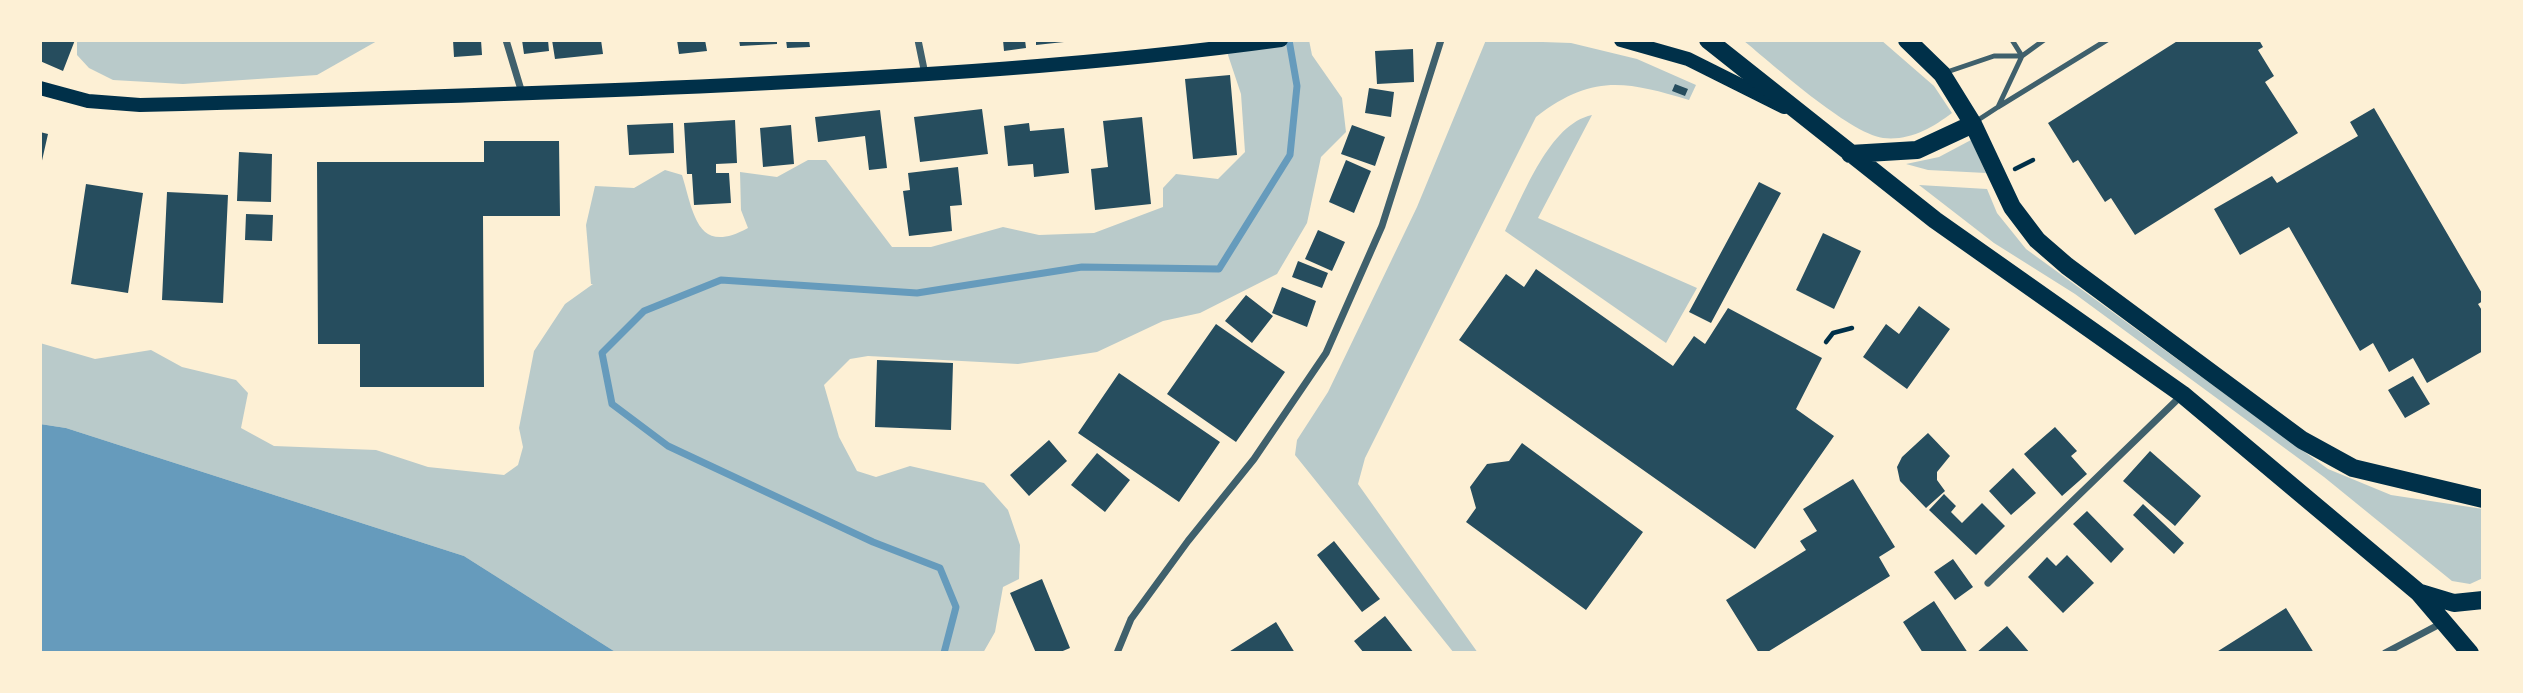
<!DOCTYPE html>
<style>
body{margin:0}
#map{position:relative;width:2523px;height:693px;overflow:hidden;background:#fdf0d5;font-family:"Work Sans",sans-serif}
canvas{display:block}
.frame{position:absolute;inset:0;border:42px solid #fdf0d5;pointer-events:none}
</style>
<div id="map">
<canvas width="2523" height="693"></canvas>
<div class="frame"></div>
</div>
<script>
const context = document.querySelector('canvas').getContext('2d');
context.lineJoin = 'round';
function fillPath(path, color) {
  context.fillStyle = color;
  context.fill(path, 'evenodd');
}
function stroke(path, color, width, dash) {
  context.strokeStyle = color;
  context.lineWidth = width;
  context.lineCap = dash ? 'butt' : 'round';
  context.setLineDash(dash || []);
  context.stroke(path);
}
fillPath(new Path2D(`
 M 77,40 L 377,40 L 377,41 L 317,75 L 183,84 L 113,80 L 89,68 L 77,55 Z
 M 1223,40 L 1309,40 L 1312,55 L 1342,98 L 1346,132 L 1321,157 L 1307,223 L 1277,274 L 1200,313 L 1163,321 L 1097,352 L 1018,364 L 868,356 L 850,359 L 824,385 L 839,437 L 857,471 L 876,477 L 910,466 L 984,483 L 1008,510 L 1020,545 L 1019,579 L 1003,587 L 995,632 L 983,653 L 617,653 L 464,556 L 66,428 L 40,424 L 40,343 L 95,359 L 151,350 L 182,367 L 236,380 L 248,393 L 241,428 L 274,446 L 376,450 L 428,467 L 504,475 L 518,465 L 523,447 L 519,428 L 534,351 L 565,304 L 593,284 L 591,284 L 586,225 L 595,186 L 634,188 L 665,170 L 682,175 C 694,214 697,256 748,228 L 741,210 L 740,172 L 777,177 L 808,160 L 826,160 L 892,247 L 931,247 L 1003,227 L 1039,235 L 1094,233 L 1163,207 L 1163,188 L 1176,174 L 1218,179 L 1245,152 L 1241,94 Z
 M 1486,40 L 1571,43 L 1637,59 L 1696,85 L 1689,100 C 1625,81 1592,74 1536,117 L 1365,458 L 1358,484 L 1478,653 L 1454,653 L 1295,455 L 1297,440 L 1328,392 L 1417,207 Z
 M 1743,40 L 1881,40 L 1934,86 L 1952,113 C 1932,128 1910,141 1883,138 C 1849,133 1772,64 1743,40 Z
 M 1592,115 L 1538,218 L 1697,288 L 1666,343 L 1505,231 C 1524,195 1549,124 1592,115 Z
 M 1971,140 L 1986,173 L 1928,170 L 1906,164 L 1939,157 Z
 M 1919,185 L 1987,189 L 1997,213 L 2026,249 L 2328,469 L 2391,495 L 2483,509 L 2483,578 L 2470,584 L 2452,581 L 2324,477 L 2075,294 L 1994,243 Z`), '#b9caca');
fillPath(new Path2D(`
 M 40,424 L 66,428 L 464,556 L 617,653 L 40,653 Z`), '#669bbc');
stroke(new Path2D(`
 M 944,653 L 956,607 L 940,568 L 873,542 L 668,446 L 612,404 L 602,353 L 644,311 L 721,280 L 917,293 L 1082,267 L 1219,269 L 1290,155 L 1297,86 L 1289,40`), '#669bbc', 7);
fillPath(new Path2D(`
 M 40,40 L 75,40 L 63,71 L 40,61 Z
 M 453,40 L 481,40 L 482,55 L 454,57 Z
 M 522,40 L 548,40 L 549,51 L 524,54 Z
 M 552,40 L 601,40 L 603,54 L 555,59 Z
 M 677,40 L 705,40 L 707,51 L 679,54 Z
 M 739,40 L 777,40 L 777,44 L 740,46 Z
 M 786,40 L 809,40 L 810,47 L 787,48 Z
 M 1003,40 L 1025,40 L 1026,48 L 1004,51 Z
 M 1036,40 L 1064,40 L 1064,42 L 1036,45 Z
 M 2179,40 L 2259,40 L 2263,47 L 2258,50 L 2274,76 L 2265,82 L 2298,133 L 2135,235 L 2111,198 L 2105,202 L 2078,160 L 2073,163 L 2048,123 Z
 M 1413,49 L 1414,82 L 1377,84 L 1375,51 Z
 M 1230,75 L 1237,155 L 1193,159 L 1185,79 Z
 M 1675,84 L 1688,89 L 1685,96 L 1672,91 Z
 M 1369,88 L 1394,92 L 1391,117 L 1365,113 Z
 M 2374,108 L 2483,295 L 2483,301 L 2478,304 L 2483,312 L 2483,351 L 2427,383 L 2413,358 L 2389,372 L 2373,343 L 2360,351 L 2289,227 L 2240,255 L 2214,209 L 2272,176 L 2277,183 L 2358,136 L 2350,122 Z
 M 982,109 L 988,154 L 920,162 L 914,117 Z
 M 880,110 L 887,168 L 869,170 L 865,136 L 818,142 L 815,117 Z
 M 1142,117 L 1151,204 L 1095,210 L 1091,169 L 1108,167 L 1103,121 Z
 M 735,120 L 737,163 L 716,164 L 716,173 L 729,173 L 731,203 L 694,205 L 692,174 L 687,174 L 684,123 Z
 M 673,123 L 674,153 L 629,155 L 627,125 Z
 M 1029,123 L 1030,131 L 1064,128 L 1069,173 L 1034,177 L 1033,164 L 1008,166 L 1004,126 Z
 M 791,125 L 794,164 L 763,167 L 760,128 Z
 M 1352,125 L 1385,137 L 1375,166 L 1341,154 Z
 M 40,132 L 48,134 L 41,165 L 40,165 Z
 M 484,141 L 559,141 L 560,216 L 483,216 L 484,387 L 360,387 L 360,344 L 318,344 L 317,162 L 484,162 Z
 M 239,152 L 272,154 L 271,202 L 237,201 Z
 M 1346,160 L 1371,171 L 1354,213 L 1329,202 Z
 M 958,167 L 962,205 L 950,206 L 952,231 L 909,236 L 903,191 L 910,190 L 908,173 Z
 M 1759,182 L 1781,193 L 1711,323 L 1689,312 Z
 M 86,184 L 143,193 L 128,293 L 71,284 Z
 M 167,192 L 228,195 L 223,303 L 162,300 Z
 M 246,214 L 273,215 L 272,241 L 245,240 Z
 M 1318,230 L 1345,242 L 1332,271 L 1305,259 Z
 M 1823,233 L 1861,251 L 1834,309 L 1796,290 Z
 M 1298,261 L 1328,273 L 1322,288 L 1292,277 Z
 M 1536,269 L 1673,366 L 1694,336 L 1705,344 L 1728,308 L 1822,358 L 1796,409 L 1834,436 L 1755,549 L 1459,340 L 1506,274 L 1524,287 Z
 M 1282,287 L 1316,301 L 1307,327 L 1272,313 Z
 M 1246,295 L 1273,316 L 1252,343 L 1225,321 Z
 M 1919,306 L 1950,329 L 1907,389 L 1863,357 L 1886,324 L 1899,334 Z
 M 1216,324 L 1285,372 L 1236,442 L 1167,394 Z
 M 877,360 L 953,363 L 951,430 L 875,427 Z
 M 1119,373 L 1220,442 L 1179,502 L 1078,433 Z
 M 2413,376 L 2430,404 L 2405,418 L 2388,390 Z
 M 2055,427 L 2077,451 L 2071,456 L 2087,474 L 2062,496 L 2024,454 Z
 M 1928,433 L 1950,456 L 1937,472 L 1937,480 L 1945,491 L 1926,508 L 1900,481 L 1897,467 L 1902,457 Z
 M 1049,440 L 1067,461 L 1029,496 L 1010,475 Z
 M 1522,443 L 1643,532 L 1586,610 L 1466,522 L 1476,508 L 1470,487 L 1487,464 L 1509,461 Z
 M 2150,451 L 2201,496 L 2175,526 L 2123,481 Z
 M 1097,453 L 1130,480 L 1105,512 L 1071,485 Z
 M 2013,468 L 2036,493 L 2011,515 L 1989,491 Z
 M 1853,479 L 1895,547 L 1879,557 L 1890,576 L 1766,653 L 1759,653 L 1726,600 L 1806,550 L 1800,541 L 1817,531 L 1803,509 Z
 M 1944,494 L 1956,506 L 1951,512 L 1962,523 L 1982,503 L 2005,526 L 1976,555 L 1929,510 Z
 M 2143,504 L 2184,543 L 2174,554 L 2133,515 Z
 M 2087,511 L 2124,549 L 2111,563 L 2073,524 Z
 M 1334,541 L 1380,599 L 1362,612 L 1317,555 Z
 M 2067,555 L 2094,583 L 2063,613 L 2028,577 L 2047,557 L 2056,566 Z
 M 1953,559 L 1973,587 L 1955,600 L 1934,572 Z
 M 1042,579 L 1070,648 L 1058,653 L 1036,653 L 1010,593 Z
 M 1934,601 L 1968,653 L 1923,653 L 1903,622 Z
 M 2286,608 L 2314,653 L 2215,653 L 2253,629 Z
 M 1385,616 L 1414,653 L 1364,653 L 1354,641 Z
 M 1276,622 L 1295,653 L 1227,653 Z
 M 2007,626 L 2030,653 L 1976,653 Z`), '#264d5e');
stroke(new Path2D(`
 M 2015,169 L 2033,160
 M 1826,342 L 1833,333 L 1852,328`), '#003049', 4.5);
stroke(new Path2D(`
 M 2012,40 L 2022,56
 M 1944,73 L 1994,56 L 2022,56
 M 1998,107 L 2107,40
 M 1975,122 L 1998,107 L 2022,56 L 2044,40`), '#3f606c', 5);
stroke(new Path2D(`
 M 506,40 L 522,93
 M 918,40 L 925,74
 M 1988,583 L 2181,396
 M 1117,653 L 1131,619 L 1188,541 L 1254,459 L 1326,353 L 1382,226 L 1441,40
 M 2385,653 L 2442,623`), '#3f606c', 7);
stroke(new Path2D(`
 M 1621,40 L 1688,59 L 1784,107
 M 40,88 L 88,101 L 140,105 C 337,100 534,94 731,85 C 915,76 1098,65 1281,40`), '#003049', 14);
stroke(new Path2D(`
 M 1708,40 L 1935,220 L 2182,394 L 2418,592 L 2470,653
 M 1907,40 L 1942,74 L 1973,124 L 2012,207 L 2037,240 L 2067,266 L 2302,440 L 2353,468 L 2483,499
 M 1850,154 L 1917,150 L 1973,124
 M 2421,593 L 2454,603 L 2483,600`), '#003049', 18);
</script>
